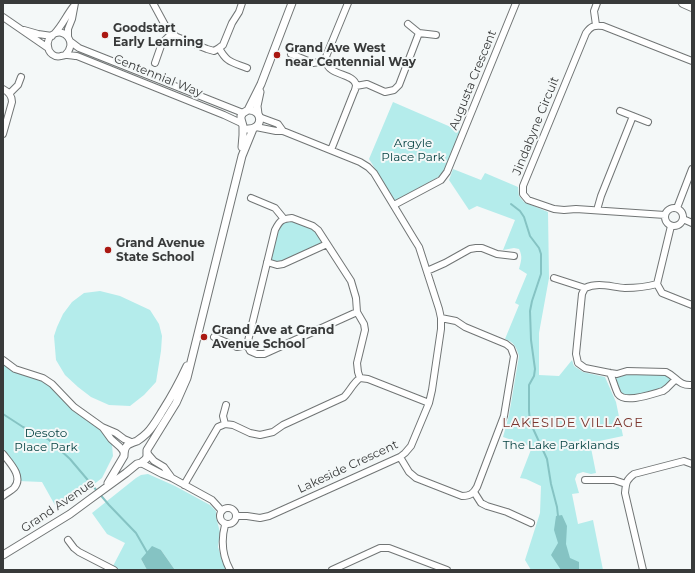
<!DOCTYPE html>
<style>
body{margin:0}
#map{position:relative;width:695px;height:573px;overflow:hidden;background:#f4f8f8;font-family:Montserrat,sans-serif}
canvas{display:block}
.frame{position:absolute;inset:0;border:4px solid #383a3a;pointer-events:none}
</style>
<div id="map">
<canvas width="695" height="573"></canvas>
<div class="frame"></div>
</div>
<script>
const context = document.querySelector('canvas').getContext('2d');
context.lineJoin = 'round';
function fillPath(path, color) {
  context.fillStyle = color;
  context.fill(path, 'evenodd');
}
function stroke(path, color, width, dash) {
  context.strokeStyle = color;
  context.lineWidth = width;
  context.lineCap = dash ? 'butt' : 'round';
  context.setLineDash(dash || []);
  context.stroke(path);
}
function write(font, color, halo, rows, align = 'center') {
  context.font = font + ' Montserrat,sans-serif';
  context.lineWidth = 4;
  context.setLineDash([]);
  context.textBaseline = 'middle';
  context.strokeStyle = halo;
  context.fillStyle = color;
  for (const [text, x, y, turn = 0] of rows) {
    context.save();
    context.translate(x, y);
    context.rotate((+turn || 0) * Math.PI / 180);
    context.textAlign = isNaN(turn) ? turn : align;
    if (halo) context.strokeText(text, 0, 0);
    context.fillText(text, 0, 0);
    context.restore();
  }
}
fillPath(new Path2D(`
 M 393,102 L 460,131 L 442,175 L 395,201 L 369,159 Z
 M 453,169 L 481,180 L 485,173 L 518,187 L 519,196 L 524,202 L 548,212 L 549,278 L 539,333 L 539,375 L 559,376 L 572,360 L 574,366 L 583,372 L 605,377 L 616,402 L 623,436 L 590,443 L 596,473 L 591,474 L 583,472 L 577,474 L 575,479 L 579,493 L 572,494 L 578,524 L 593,520 L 603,570 L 531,570 L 525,560 L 540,513 L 541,486 L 526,479 L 520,478 L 532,447 L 503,437 L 509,415 L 519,356 C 516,347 515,343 505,339 L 519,305 L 515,303 L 527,274 L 519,269 C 521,261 523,257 519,249 L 514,248 L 503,250 L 515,220 L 477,206 L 469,210 L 449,180 Z
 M 284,219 L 313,226 L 327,244 L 283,264 L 267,262 L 275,230 Z
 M 100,291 L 120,296 L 150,310 L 159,324 L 162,336 L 161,351 L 156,382 L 144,395 L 130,406 L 109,405 L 91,397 L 78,387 L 65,375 L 56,360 L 54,336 L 57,327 L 63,314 L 72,302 L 84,293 Z
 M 3,360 L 6,363 L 43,378 L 74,407 L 102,427 L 112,445 L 113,456 L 102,478 L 93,485 L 56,507 L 42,482 L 18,481 L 3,454 Z
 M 666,372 L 676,379 L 667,388 L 630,399 L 619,395 L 610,373 Z
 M 148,474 L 175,486 L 210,505 L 216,511 L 216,517 L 220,532 L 218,547 L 226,570 L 175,570 L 161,550 L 141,559 L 147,570 L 120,570 L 113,566 L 125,543 L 107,534 L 92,513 L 136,478 L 141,475 Z`), '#b4eceb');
fillPath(new Path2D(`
 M 562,515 L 567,526 L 566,544 L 570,558 L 579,562 L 579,570 L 561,570 L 551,555 L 558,543 L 554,530 L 556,516 Z
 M 152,546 L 161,550 L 175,570 L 147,570 L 141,559 Z`), '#85c3c3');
stroke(new Path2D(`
 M 511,204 L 520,211 L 524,217 L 530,236 L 539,248 L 541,254 L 541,274 L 532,301 L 530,311 L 531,340 L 535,369 L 534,376 L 529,385 L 529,411 L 530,422 L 547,459 L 551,484 L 557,507 L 558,516
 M 3,414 L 23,427 L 48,439 L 70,459 L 109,505 L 136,533 L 148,554`), '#85c3c3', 2);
const minor = new Path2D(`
 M 153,3 L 166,27 L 172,33 L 177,37 L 207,49 L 214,51 L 219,48 L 223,45 L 232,23 L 239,12 L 242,3
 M 3,17 L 48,48
 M 408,24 L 419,33 L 436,35
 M 596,25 L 594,11 L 597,3
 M 24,30 L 38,34 L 52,36
 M 54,34 C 62,26 66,16 73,7
 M 68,36 L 68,29 L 72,19 L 75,3
 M 71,42 L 79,48 L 243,113
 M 219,48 C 227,63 232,62 247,68
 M 291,54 L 313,63 L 326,61
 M 65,55 C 78,44 65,26 52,35 C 49,38 47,42 48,46 C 48,53 55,58 61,56 C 67,55 62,55 67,55 C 70,55 74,56 77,56 L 224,115 L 241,123
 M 155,63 L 162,43 L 172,33
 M 356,86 L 367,84 L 385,92 L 394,90 L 399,85 L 419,33
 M 3,89 C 9,92 12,96 12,102 L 3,134
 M 10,93 L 18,85 L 21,77
 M 620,111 L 648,122
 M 259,117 L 278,124 L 283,131
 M 331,150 L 354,92 C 355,91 356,86 356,85 C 354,73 328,76 326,61 C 325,59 326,57 327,54 L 348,3
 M 251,198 L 275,208 L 284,219
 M 394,205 L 441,180 L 447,172 L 516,3
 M665 217a9 9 0 1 1 18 0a9 9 0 1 1-18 0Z
 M 677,208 L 692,169
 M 597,210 L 601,196 L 633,116
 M 665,215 L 576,209 L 564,210 L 554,209 L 528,200 L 523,194 L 523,186 L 586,33 C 591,26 594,25 603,26 L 692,61
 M 292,218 L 313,226 L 318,230 L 351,281 L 356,298 L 357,312 L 264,354 L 257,354 L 250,351 L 247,345 L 248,341 L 275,230 C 280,220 282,219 292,218 Z
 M 683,219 L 692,223
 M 267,262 L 277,265 L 283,264 L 327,244
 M 427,271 L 445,263 L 470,249 L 476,248 L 482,248 L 497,254 L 514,256
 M 554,278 L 585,288
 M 657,284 L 671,226
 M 692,305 L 662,293 L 657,284 C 646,287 636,288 625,288 C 611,287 598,282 585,288 L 582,294 L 576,354 L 578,363 L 585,368 L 610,373 L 617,374 L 627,371 L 666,372 C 677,377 678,386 692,385
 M 357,312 L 364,324 L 365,330 L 357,363 L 358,372 L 360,378
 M 214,337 L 237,347 L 247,345
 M 3,360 L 15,369 L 43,378 L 52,384 L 74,407 L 102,427 L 116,433 L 124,439 L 131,442
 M 610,373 C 613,380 615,388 618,394 C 625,404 652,394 663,391 L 667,388 L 676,379
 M 225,424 L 223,416 L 226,405
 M 103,428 L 111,439 L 120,447 L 124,452
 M 147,453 L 154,461 L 164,467 L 172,478
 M 3,454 C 10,463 24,477 14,488 C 11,491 6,493 3,496
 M 400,457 L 409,472 L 416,478 L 462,496 C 470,496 473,494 477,487 L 504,416 L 514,356 L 511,348 L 506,344 L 465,327 L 456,321 L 441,318
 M 141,463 L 162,474 L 172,478 L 212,500 L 222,511
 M 585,480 L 614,480 L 626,484
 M 184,485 L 218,427 L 225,424 L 233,425 L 250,433 L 260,435 L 273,432 L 283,425 L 344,397 C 350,391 353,383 360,378 L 368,379 L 429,403
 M 474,492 L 481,503 L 487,506 L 507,512 L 531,523
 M220 516a8 8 0 1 1 16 0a8 8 0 1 1-16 0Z
 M 236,516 L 247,516 L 260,518 L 269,516 L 400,457 L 405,453 L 411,446 L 429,403 L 432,390 L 441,329 L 441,318 L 439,309 L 419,247 L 414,239 L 374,173 L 368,167 L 360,162 L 283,131 L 276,131 L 256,127
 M 225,525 C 221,540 222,555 230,570
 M 68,540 L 74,548 L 79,552 L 114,570
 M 332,570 L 380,548 L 389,548 L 447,570
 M 643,570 L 625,493 C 626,483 626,480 634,474 L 684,461 L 692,464`);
const tertiary = new Path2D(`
 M 248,110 C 263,109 264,129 248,129
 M 258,114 L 257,106 L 260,92
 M 242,147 L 243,135 L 243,126 L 241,119 L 241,116 L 243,113 L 248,110 L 261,84 L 292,3
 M 108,483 L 124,456 C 124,445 128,444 137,441 C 140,439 144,436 147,433 C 153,427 158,418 163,410 C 172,396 180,381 187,366
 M 3,555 L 70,514 L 89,500 L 126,473 L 137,464 L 141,463 L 146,459 L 147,456 L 147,450 L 176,403 L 187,378 L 242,156 L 253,129`);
const secondary = new Path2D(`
 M 683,3 L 692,7`);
stroke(minor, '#717575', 8);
stroke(tertiary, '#717575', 9);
stroke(secondary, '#717575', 10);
stroke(minor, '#fff', 6);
stroke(tertiary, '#fff', 7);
stroke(secondary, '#fff', 8);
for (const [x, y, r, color] of [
 [105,35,4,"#aa1812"],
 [277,55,4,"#aa1812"],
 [108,250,4,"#aa1812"],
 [204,337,4,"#aa1812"]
]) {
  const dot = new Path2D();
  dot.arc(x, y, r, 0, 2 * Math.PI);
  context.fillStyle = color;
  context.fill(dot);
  stroke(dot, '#f4f8f8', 1.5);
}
write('bold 12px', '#383a3a', '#f4f8f8', [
 ["Goodstart",113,28],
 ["Early Learning",113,42],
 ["Grand Ave West",285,48],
 ["near Centennial Way",285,62],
 ["Grand Avenue",116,243],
 ["State School",116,257],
 ["Grand Ave at Grand",212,330],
 ["Avenue School",212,344]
], 'left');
write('12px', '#383a3a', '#f4f8f8', [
 ["Centennial Way",158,76,22],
 ["Augusta Crescent",473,80,-68],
 ["Jindabyne Circuit",536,126,-68],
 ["Lakeside Crescent",348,467,-25],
 ["Grand Avenue",58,506,-34]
]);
write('12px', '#003e3e', '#f4f8f8', [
 ["Argyle",413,143],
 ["Place Park",413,157],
 ["Desoto",46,433],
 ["Place Park",46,447],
 ["The Lake Parklands",561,445]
]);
context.letterSpacing = '1px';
write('13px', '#7b352d', '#f4f8f8', [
 ["LAKESIDE VILLAGE",573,423]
]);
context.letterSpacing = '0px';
</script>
